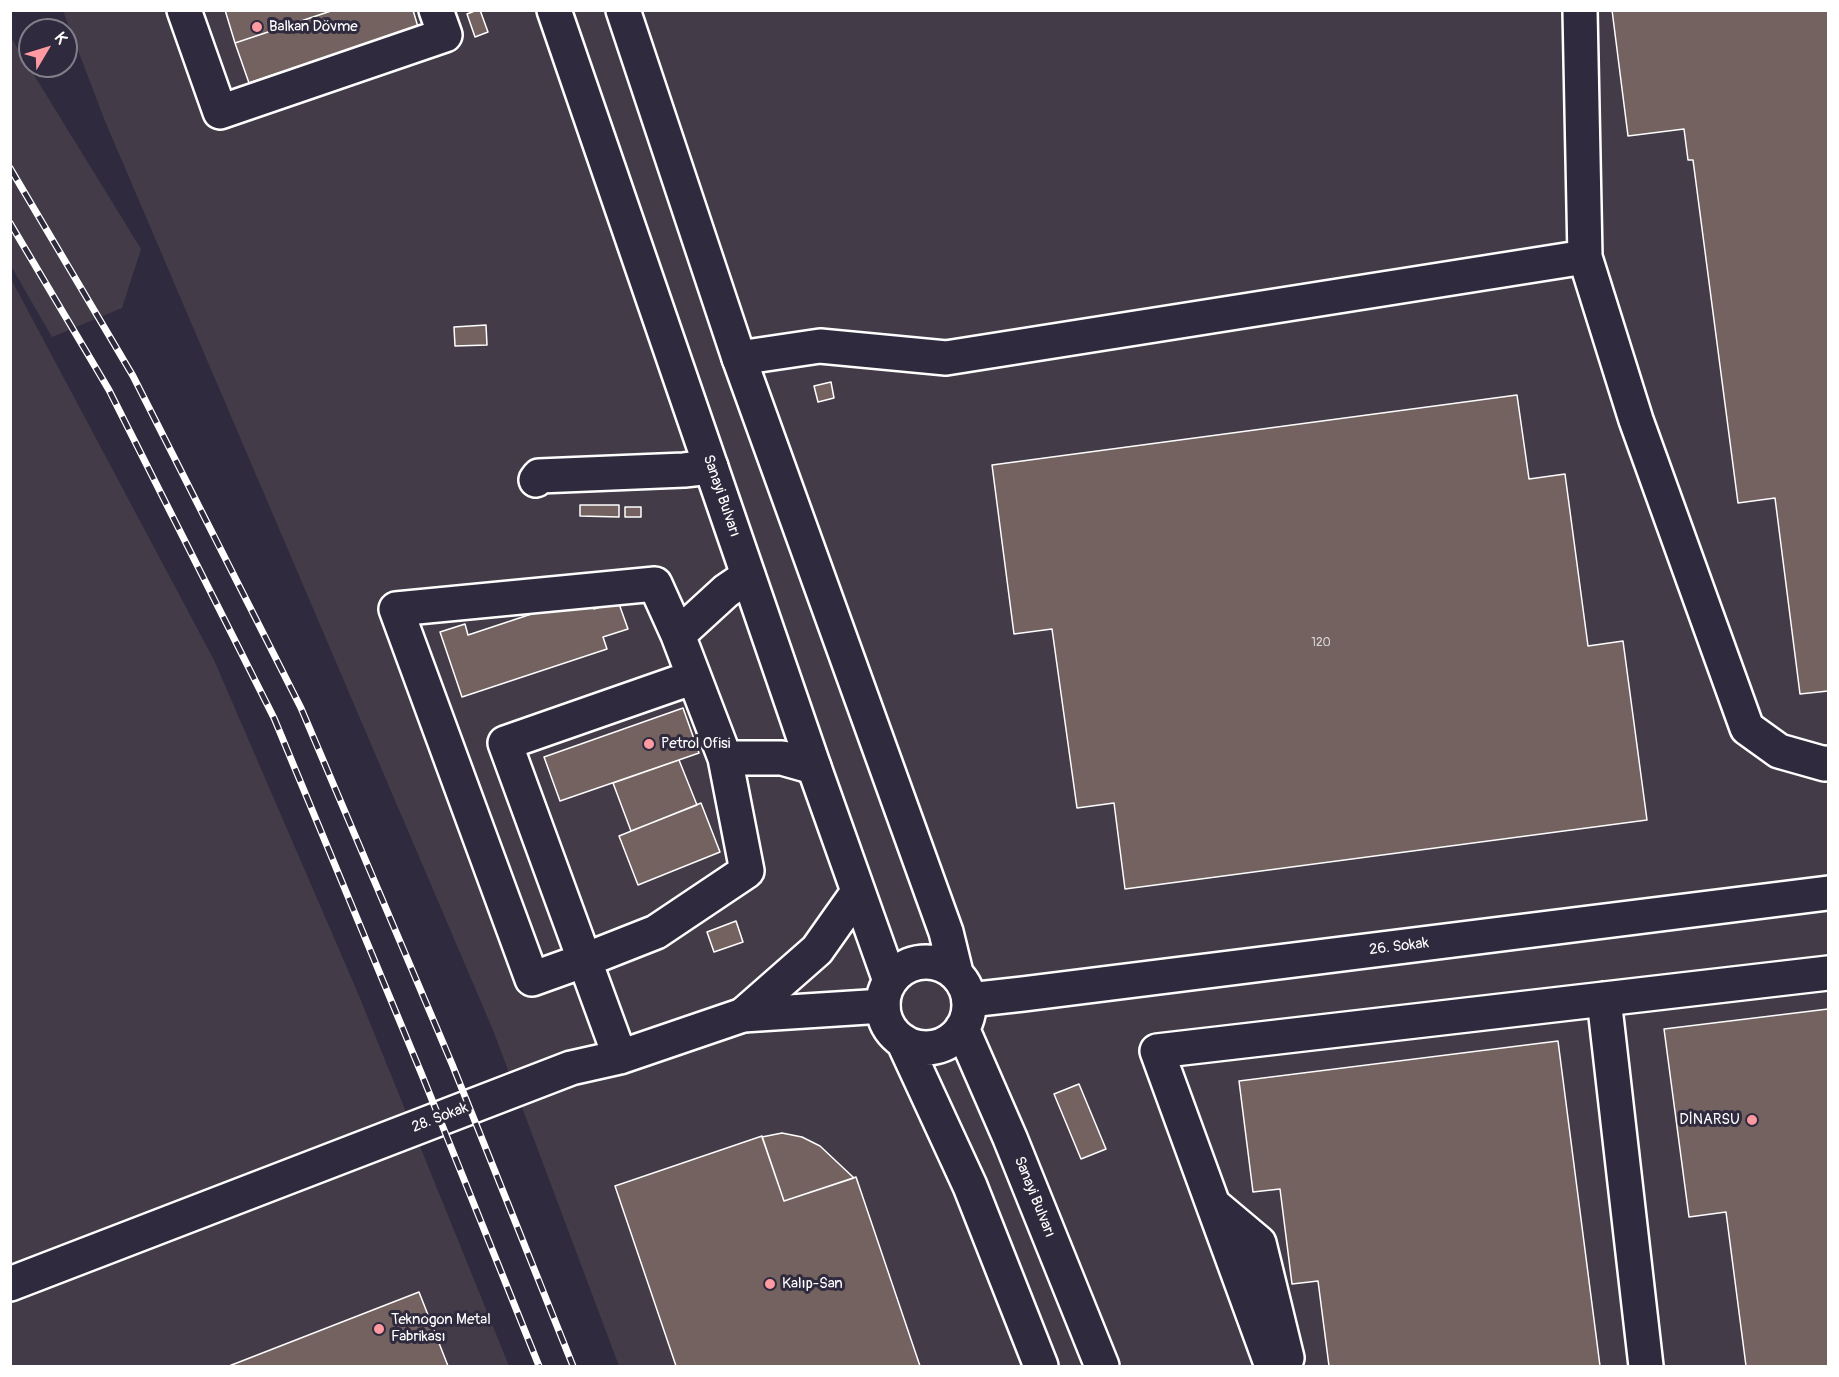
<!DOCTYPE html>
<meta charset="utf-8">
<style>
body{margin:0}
#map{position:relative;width:1839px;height:1377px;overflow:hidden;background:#2f2a3d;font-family:Pangolin,sans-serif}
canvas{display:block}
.frame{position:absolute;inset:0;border:12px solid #fff;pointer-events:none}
.north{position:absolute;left:18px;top:18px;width:60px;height:60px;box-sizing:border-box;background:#2f2a3d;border:2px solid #827f8b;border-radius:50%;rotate:52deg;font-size:16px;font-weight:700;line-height:24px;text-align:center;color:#fff}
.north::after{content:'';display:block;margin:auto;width:21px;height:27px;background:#ff9aa2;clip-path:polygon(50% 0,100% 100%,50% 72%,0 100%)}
</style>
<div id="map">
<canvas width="1839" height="1377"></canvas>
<div class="frame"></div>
<div class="north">K</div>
</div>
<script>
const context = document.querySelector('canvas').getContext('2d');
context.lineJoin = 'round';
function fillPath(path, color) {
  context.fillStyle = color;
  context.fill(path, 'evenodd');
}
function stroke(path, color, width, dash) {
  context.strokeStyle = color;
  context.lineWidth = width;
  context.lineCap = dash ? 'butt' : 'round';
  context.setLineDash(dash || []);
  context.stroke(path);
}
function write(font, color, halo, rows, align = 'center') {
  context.font = font + ' Pangolin,sans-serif';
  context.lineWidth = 6;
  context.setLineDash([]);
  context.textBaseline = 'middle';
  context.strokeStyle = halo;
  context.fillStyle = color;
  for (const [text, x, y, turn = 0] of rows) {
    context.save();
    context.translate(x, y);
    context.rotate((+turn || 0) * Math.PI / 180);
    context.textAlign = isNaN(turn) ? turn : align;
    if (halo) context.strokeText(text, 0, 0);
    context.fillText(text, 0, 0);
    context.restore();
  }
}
fillPath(new Path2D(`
 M 63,11 L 1828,11 L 1828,1366 L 619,1366 L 493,1030 L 105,121 Z
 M 10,36 L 141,249 L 122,308 L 52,337 L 11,266 Z
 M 10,277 L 214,660 L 357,991 L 509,1366 L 11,1366 Z`), '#433b48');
const building = new Path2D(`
 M 225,10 L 334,10 L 235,43 Z
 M 334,10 L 413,10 L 418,27 L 249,83 L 235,43 Z
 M 477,10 L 480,10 L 488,32 L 475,37 L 467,14 Z
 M 1612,10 L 1828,10 L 1828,691 L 1800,694 L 1775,498 L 1738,503 L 1693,160 L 1688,160 L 1684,129 L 1628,136 Z
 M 486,325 L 487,345 L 455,346 L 454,327 Z
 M 831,382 L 834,398 L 818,402 L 814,386 Z
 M 1517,395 L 1529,479 L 1565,474 L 1588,646 L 1623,641 L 1647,820 L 1125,889 L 1114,803 L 1077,808 L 1052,629 L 1014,634 L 992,465 Z
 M 580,505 L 619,505 L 619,517 L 580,516 Z
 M 625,507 L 641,507 L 641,517 L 625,517 Z
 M 589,595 L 594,609 L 618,601 L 628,629 L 603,637 L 607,649 L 462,697 L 440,632 L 465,624 L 468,635 Z
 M 683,708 L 699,753 L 560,801 L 544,757 Z
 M 679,760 L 697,805 L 631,831 L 613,783 Z
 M 701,803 L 720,852 L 638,885 L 619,836 Z
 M 736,921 L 743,942 L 714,952 L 707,932 Z
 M 1828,1009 L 1828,1366 L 1746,1366 L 1726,1212 L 1689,1217 L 1664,1029 Z
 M 1558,1041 L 1600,1366 L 1329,1366 L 1318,1281 L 1292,1284 L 1280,1189 L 1253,1192 L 1239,1081 Z
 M 1079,1084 L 1106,1149 L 1081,1159 L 1054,1094 Z
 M 782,1133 L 802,1137 L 820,1146 L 854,1178 L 784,1201 L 762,1137 Z
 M 762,1136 L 784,1201 L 856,1177 L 920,1366 L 676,1366 L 615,1186 Z
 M 419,1292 L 448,1366 L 229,1366 Z`);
fillPath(building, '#736260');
stroke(building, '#fff', 1.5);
const minor = new Path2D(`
 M 184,10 L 220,112 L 445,35 L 436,10
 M 1580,10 L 1585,257 L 1636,420 L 1747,728 L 1779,751 L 1825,764 L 1828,763
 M 739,358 L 820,346 L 946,358 L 1585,257
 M 536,480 L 539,476 L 684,470 L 711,467
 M 748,576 L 726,591 L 678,635 L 725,758 L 782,758 L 814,767
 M 678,635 L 655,584 L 396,609 L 532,979 L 585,960 L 656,932 L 747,871 L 725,758
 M 1604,999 L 1646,1366
 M 969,1000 L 1023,994 L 1828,893
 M 620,1057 L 505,743 L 694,677
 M 1215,1206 L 1259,1243 L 1287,1358
 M 10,1284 L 571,1068 L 620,1057 L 743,1015 L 883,1006
 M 1272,1366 L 1157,1051 L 1828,973`);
const major = new Path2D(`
 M 554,10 L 814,767 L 890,981
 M 623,10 L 739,358 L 946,932 L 956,973
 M883 1005a43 43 0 1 1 86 0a43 43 0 1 1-86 0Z
 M 743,1015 L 817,950 L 858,892
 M 962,1028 L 1010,1138 L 1102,1366
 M 903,1041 L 970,1186 L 1041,1366`);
stroke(minor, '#fff', 38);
stroke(major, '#fff', 38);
stroke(minor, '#2f2a3d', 33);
stroke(major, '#2f2a3d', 33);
const rail = new Path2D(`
 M 10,168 L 133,376 L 301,708 L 452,1064 L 573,1366
 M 10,223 L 109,390 L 274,718 L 422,1075 L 539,1366`);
stroke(rail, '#fff', 7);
stroke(rail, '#2f2a3d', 4.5, [14]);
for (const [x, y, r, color] of [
 [257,27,6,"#ff9aa2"],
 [649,744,6,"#ff9aa2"],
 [1752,1120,6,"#ff9aa2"],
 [770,1284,6,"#ff9aa2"],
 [379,1329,6,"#ff9aa2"]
]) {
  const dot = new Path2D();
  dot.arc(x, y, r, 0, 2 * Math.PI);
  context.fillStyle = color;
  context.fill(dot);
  stroke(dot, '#2f2a3d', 2);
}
write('12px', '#dcd8d7', null, [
 ["120",1321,643]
]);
write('15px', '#fff', '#2f2a3d', [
 ["Balkan Dövme",269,27],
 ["Petrol Ofisi",661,744],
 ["DİNARSU",1740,1120,"right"],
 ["Kalıp-San",782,1284],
 ["Teknogon Metal",391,1320],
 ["Fabrikası",391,1337]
], 'left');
write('15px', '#fff', '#2f2a3d', [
 ["Sanayi Bulvarı",721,496,71],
 ["26. Sokak",1399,947,-7],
 ["28. Sokak",440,1118,-21],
 ["Sanayi Bulvarı",1034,1197,68]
]);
</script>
